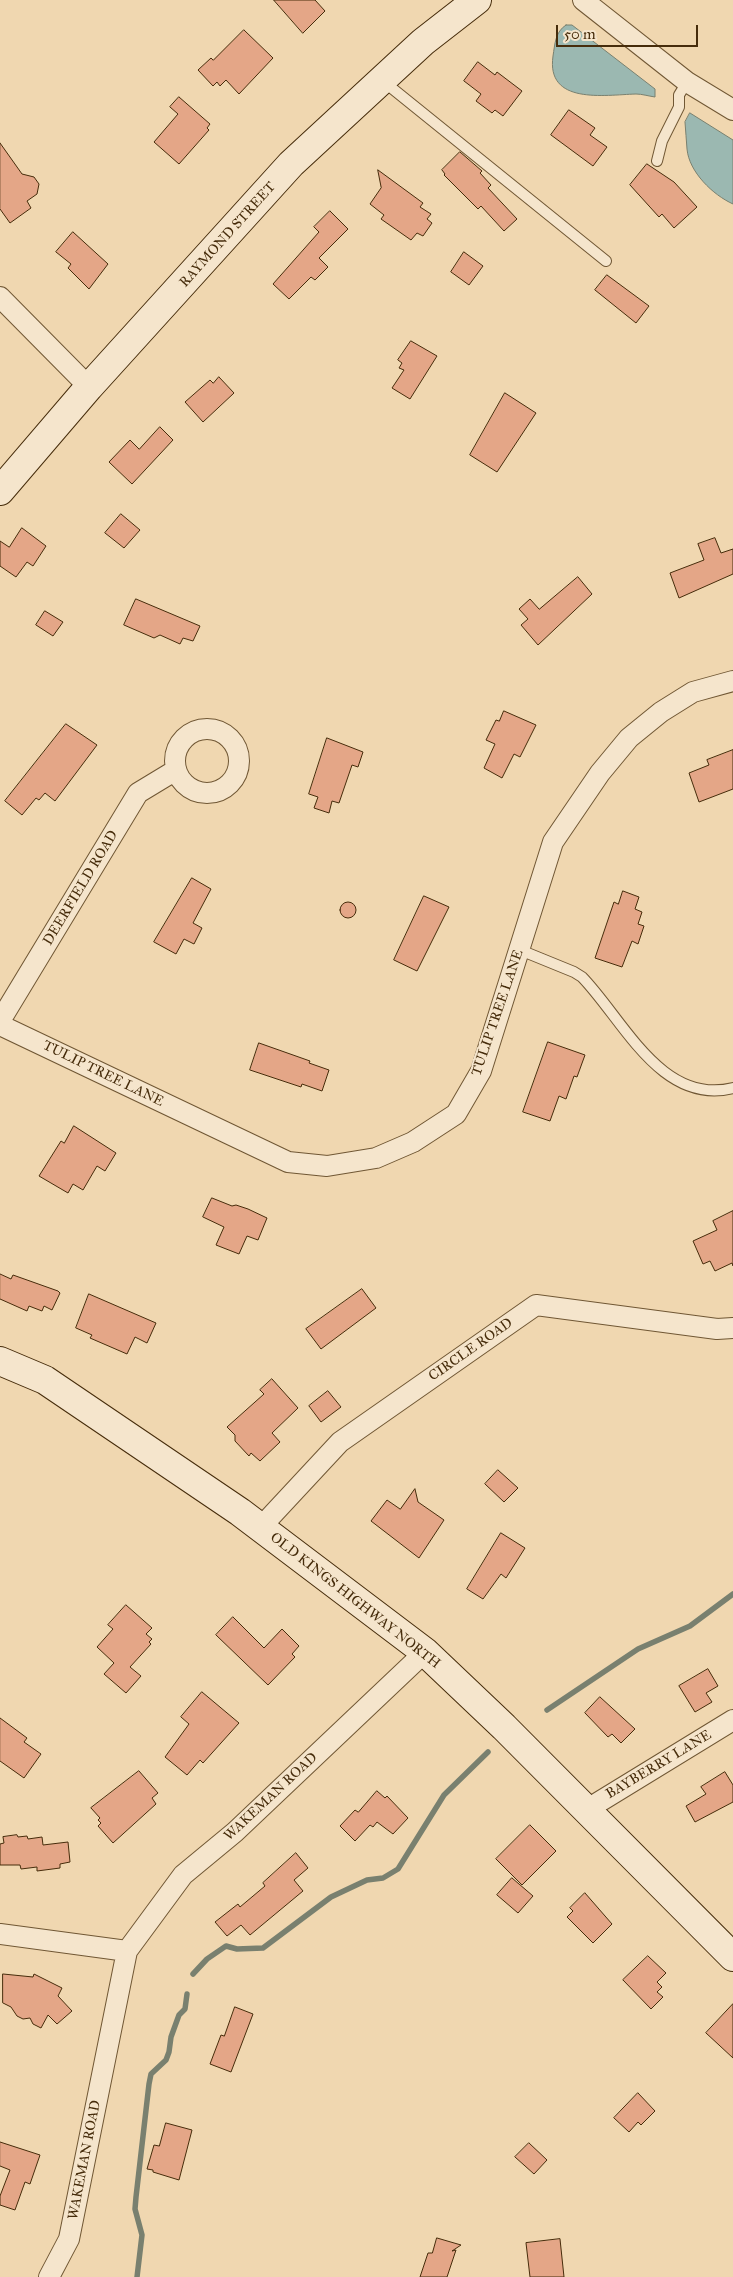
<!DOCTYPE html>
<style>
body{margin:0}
#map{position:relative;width:733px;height:2277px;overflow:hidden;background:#f0d7b0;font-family:"IM FELL Great Primer",serif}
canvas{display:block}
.scale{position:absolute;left:556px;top:25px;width:142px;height:22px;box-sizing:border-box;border:2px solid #462c0b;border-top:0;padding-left:6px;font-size:15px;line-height:18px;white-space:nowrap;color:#462c0b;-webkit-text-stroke:4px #f5e5cc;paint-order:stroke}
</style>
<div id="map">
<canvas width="733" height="2277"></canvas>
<div class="scale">50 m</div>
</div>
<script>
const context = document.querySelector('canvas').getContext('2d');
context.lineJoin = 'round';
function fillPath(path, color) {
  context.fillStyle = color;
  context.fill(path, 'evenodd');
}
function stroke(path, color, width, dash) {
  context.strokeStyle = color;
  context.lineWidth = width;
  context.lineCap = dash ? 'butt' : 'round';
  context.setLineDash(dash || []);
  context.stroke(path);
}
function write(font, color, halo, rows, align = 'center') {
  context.font = font + ' "IM FELL Great Primer",serif';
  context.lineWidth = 4;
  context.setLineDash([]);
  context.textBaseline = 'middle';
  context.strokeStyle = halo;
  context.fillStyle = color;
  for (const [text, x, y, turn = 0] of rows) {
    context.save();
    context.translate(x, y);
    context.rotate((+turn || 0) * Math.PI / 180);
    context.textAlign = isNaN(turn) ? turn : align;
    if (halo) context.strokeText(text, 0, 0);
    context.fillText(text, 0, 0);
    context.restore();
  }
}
const water = new Path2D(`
 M 566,25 L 572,25 L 655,89 L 655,97 C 648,96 642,94 636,94 C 604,95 546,105 553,56 C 555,44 555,32 566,25 Z
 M 690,113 L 733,140 L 733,204 C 713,195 689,172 687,149 C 686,140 686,131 685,122 Z`);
fillPath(water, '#9bb8b1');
stroke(water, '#79806f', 1);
stroke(new Path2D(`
 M 547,1710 L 638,1649 L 690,1626 L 733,1594
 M 193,1974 L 207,1959 L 226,1946 L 237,1949 L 263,1948 L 331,1897 L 367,1880 L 383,1878 L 398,1869 L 444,1795 L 488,1752
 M 137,2277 L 142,2235 L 135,2209 L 136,2197 L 149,2084 L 151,2074 L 166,2060 L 169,2052 L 171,2037 L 179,2015 L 185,2009 L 187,1994`), '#79806f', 5.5);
const building = new Path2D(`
 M 274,0 L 315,0 L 325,11 L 303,33 Z
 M 244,30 L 273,58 L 239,94 L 226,80 L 220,86 L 217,82 L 213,86 L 198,70 L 211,58 L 213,60 Z
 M 478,62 L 495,75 L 497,72 L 522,91 L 503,116 L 495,110 L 492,113 L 476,101 L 481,94 L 464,81 Z
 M 179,97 L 210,124 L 207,128 L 209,130 L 179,164 L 154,142 L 178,114 L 170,107 Z
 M 569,110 L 595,128 L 590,135 L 607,147 L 593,166 L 551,135 Z
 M 0,143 L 22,174 L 34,177 L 39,184 L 37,194 L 27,201 L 31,208 L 10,223 L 0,209 Z
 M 460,152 L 482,171 L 480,173 L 491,185 L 488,188 L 517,219 L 504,231 L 481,206 L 478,209 L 444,175 L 445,174 L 442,170 Z
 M 647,164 L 674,182 L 697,207 L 674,228 L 662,214 L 659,217 L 630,185 Z
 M 378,170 L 423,203 L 420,207 L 431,214 L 427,219 L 432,223 L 423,236 L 417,233 L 411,240 L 381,219 L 384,215 L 370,204 L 381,188 Z
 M 330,211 L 348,229 L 319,258 L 328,267 L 315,280 L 311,277 L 289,299 L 273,284 L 319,232 L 314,227 Z
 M 73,232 L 108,264 L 89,289 L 68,268 L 71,264 L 56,252 Z
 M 464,252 L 483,266 L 469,285 L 451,272 Z
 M 607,275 L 649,306 L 636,323 L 595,290 Z
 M 411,341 L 437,356 L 410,399 L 392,388 L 404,370 L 399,368 L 402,363 L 398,360 Z
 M 219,377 L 234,393 L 203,422 L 185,402 L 210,380 L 213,383 Z
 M 505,393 L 536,413 L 497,472 L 470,455 Z
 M 160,427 L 173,440 L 132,484 L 109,462 L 130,440 L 139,449 Z
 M 121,514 L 140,530 L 124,548 L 105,533 Z
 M 22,528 L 46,546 L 33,566 L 27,562 L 16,577 L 0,566 L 0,541 L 9,547 Z
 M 715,538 L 721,553 L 733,549 L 733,574 L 679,598 L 670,573 L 704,560 L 698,544 Z
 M 578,577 L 592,594 L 538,645 L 521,625 L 528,619 L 519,609 L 530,599 L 539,609 Z
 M 136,599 L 200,626 L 193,641 L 183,638 L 180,644 L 160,635 L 154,638 L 124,625 Z
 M 45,611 L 63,622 L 53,636 L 36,625 Z
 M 504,711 L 536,725 L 520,757 L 514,754 L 502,778 L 484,768 L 495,744 L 486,740 L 496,720 L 499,721 Z
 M 66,724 L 97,745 L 55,801 L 45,793 L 39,800 L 36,798 L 22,815 L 5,801 Z
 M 327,738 L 363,752 L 358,767 L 352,765 L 339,803 L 332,801 L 329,813 L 314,808 L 318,797 L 309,794 Z
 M 733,750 L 733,789 L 699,802 L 689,773 L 709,765 L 707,760 Z
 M 192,878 L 211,889 L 193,923 L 202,928 L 194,944 L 184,939 L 176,954 L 154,942 Z
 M 623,891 L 639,897 L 635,909 L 642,912 L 638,924 L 644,926 L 638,944 L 632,941 L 622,967 L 595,958 L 614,902 L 618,904 Z
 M 424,896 L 449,907 L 417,971 L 394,960 Z
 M340 910a8 8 0 1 1 16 0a8 8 0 1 1-16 0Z
 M 548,1042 L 585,1055 L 577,1077 L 574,1076 L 566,1099 L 559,1096 L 550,1121 L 523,1112 Z
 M 259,1043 L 310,1061 L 309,1063 L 329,1070 L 322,1091 L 302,1084 L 301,1087 L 250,1070 Z
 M 74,1126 L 116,1153 L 105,1171 L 97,1166 L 83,1190 L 73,1184 L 68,1193 L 39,1176 L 61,1141 L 64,1143 Z
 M 212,1198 L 232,1206 L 236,1205 L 248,1209 L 267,1218 L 258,1240 L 247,1236 L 239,1254 L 216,1245 L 224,1227 L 203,1217 Z
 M 733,1211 L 733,1266 L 732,1263 L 715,1271 L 710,1261 L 703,1264 L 693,1241 L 717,1230 L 713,1221 Z
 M 0,1274 L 11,1279 L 13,1275 L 58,1291 L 60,1293 L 52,1310 L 44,1306 L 42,1311 L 29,1306 L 27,1311 L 0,1299 Z
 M 362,1289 L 376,1308 L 321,1349 L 306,1329 Z
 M 89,1294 L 156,1323 L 147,1343 L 135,1337 L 127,1354 L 90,1338 L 92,1335 L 76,1328 Z
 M 272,1379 L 298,1408 L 272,1433 L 280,1442 L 260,1461 L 251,1453 L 249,1456 L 235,1441 L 235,1435 L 227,1427 L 264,1394 L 260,1390 Z
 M 328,1391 L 341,1407 L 321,1422 L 309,1406 Z
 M 498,1470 L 518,1488 L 504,1502 L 485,1484 Z
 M 415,1489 L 418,1502 L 444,1520 L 419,1558 L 371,1521 L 387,1500 L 400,1509 Z
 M 501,1533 L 525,1548 L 506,1578 L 501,1574 L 483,1599 L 467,1589 Z
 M 126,1605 L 152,1628 L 146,1634 L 152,1639 L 149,1642 L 151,1644 L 130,1667 L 141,1676 L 126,1693 L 104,1674 L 114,1663 L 97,1647 L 113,1629 L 108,1625 Z
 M 233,1617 L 264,1648 L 282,1629 L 299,1646 L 292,1654 L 295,1657 L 268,1685 L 216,1635 Z
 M 708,1669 L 718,1686 L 706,1693 L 712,1702 L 695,1712 L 679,1686 Z
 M 202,1692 L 239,1723 L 203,1763 L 200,1760 L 187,1775 L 165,1757 L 189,1724 L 181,1717 Z
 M 600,1697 L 635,1729 L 621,1743 L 612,1734 L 608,1737 L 585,1713 Z
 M 0,1718 L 27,1738 L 24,1742 L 41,1754 L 24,1778 L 0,1761 Z
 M 139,1771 L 158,1793 L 152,1798 L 156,1804 L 113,1843 L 98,1826 L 101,1823 L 98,1820 L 100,1818 L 91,1808 Z
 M 725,1772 L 733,1785 L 733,1802 L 695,1822 L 686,1806 L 706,1794 L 701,1787 Z
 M 377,1791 L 385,1798 L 387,1796 L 408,1818 L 393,1834 L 377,1822 L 373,1827 L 370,1825 L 355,1841 L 340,1826 L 355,1810 L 358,1812 Z
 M 530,1825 L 556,1851 L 522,1885 L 496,1859 Z
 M 17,1835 L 18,1837 L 27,1836 L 28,1839 L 42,1837 L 43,1845 L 68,1842 L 70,1862 L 60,1864 L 60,1868 L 37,1871 L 37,1867 L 21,1869 L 20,1865 L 0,1865 L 0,1844 L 4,1843 L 3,1837 Z
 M 296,1853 L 308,1868 L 294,1880 L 303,1891 L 250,1935 L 241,1925 L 227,1936 L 215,1922 L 238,1904 L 240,1907 L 265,1886 L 263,1883 Z
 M 512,1878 L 533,1896 L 518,1913 L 497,1895 Z
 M 585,1893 L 612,1924 L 593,1943 L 567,1917 L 573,1911 L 570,1908 Z
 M 648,1956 L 666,1973 L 657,1982 L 662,1987 L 657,1992 L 663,1997 L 651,2009 L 623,1980 Z
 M 3,1974 L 33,1977 L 34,1974 L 62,1988 L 58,1996 L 72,2011 L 57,2024 L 48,2015 L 41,2028 L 33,2024 L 30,2018 L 23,2019 L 17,2016 L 11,2007 L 3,2003 Z
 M 733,2004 L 733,2058 L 706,2033 Z
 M 235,2007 L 253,2014 L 231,2072 L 210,2064 L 221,2035 L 224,2036 Z
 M 638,2093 L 655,2111 L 641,2125 L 638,2122 L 629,2132 L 614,2118 Z
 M 166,2123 L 192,2130 L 179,2180 L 153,2172 L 153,2170 L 147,2169 L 154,2145 L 159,2146 Z
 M 0,2142 L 40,2155 L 30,2184 L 25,2182 L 15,2210 L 0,2205 L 0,2196 L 10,2170 L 0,2166 Z
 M 529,2143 L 547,2160 L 534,2174 L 515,2157 Z
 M 437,2238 L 461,2245 L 452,2251 L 456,2250 L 447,2277 L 420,2277 L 428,2253 L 432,2253 Z
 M 560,2239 L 564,2277 L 530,2277 L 526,2243 Z`);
fillPath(building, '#e4a687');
stroke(building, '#462c0b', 1);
const lane = new Path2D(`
 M 383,81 L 606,261
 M 657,161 L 662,141 L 679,107 L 679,95 L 687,82
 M 520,950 L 574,972 L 582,977 C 623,1019 661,1106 733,1088`);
const street = new Path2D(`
 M 583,0 L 687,82 L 733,110
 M 0,297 L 89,387
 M175 761a32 32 0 1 1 64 0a32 32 0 1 1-64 0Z
 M 0,1021 L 138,793 L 176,770
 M 0,1025 L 288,1162 L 327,1166 L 376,1158 L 413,1142 L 456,1114 L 481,1071 L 553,842 L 600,773 L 629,738 L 661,712 L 693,692 L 733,681
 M 260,1528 L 340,1442 L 536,1305 L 717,1329 L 733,1328
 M 586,1810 L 733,1720
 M 0,1934 L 127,1951 L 69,2239 L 49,2277
 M 127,1951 L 183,1875 L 235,1832 L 425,1652`);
const secondary = new Path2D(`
 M 0,491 L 89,387 L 291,164 L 423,42 L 477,0
 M 0,1361 L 45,1380 L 240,1512 L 425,1652 L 504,1727 L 733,1957`);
stroke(lane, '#705734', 12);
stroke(street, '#705734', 22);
stroke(secondary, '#462c0b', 30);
stroke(lane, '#f5e5cc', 10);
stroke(street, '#f5e5cc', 20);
stroke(secondary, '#f5e5cc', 28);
write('14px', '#462c0b', '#f5e5cc', [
 ["RAYMOND STREET",228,235,-48],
 ["DEERFIELD ROAD",81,888,-59],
 ["TULIP TREE LANE",498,1013,-71],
 ["TULIP TREE LANE",103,1074,26],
 ["CIRCLE ROAD",471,1350,-35],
 ["OLD KINGS HIGHWAY NORTH",355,1601,38],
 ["BAYBERRY LANE",659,1765,-31],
 ["WAKEMAN ROAD",271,1797,-43],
 ["WAKEMAN ROAD",85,2160,-79]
]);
</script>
